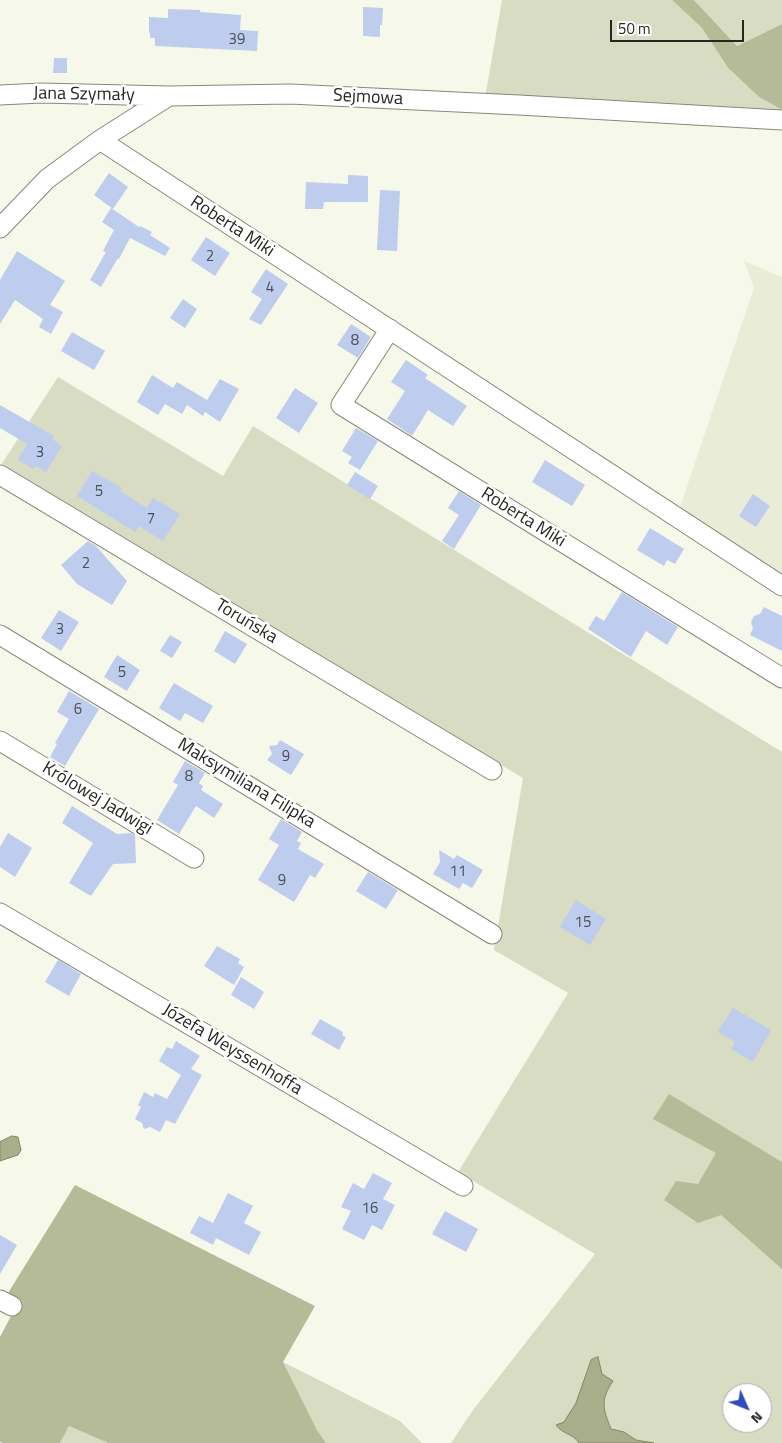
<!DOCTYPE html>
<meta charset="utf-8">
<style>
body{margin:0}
#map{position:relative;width:782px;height:1443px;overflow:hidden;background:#f6f9ea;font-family:"Titillium Web",sans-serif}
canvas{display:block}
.north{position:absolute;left:722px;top:1383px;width:50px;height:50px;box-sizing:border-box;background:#fff;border:1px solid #a8a9a6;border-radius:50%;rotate:134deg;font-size:14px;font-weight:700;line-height:20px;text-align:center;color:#262721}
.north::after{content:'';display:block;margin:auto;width:18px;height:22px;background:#2e4cbc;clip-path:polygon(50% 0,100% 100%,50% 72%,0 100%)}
.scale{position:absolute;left:610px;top:20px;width:134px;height:22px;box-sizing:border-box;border:2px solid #262721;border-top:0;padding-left:6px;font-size:15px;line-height:18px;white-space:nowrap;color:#262721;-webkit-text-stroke:4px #fff;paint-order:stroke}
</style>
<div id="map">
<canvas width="782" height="1443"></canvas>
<div class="north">N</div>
<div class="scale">50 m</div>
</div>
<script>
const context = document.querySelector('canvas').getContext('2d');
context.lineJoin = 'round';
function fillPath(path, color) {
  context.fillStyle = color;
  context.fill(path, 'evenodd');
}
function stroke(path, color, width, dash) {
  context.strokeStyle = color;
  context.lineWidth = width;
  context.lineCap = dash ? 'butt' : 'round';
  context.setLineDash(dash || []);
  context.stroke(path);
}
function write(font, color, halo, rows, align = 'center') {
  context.font = font + ' "Titillium Web",sans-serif';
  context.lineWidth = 5;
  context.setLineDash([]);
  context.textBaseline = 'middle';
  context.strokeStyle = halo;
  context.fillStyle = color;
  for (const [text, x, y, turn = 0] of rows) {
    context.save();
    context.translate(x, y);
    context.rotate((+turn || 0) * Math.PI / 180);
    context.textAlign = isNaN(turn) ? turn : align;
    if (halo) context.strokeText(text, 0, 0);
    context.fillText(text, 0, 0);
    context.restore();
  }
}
fillPath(new Path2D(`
 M 744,261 L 782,277 L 782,575 L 680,507 L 754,288 Z`), '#e9ecd6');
fillPath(new Path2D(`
 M 502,0 L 672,0 L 702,28 L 728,68 L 759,97 L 782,110 L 485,98 Z
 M 694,0 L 782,0 L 782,24 L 737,46 Z
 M 58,377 L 223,476 L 253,426 L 782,752 L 782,1443 L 451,1443 L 473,1410 L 595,1254 L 458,1172 L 568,993 L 494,950 L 523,778 L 1,465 ZM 732,1393 L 762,1393 L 762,1423 L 732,1423 Z
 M 283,1362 L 400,1421 L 422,1443 L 326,1443 L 317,1430 Z
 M 69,1426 L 108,1443 L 60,1443 Z`), '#d8dcc2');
fillPath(new Path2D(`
 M 672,0 L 694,0 L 737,46 L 782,24 L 782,110 L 759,97 L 728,68 L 702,28 Z
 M 669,1094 L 782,1162 L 782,1269 L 721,1215 L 698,1223 L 664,1200 L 676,1181 L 698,1184 L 716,1153 L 653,1119 Z
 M 75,1185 L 315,1306 L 283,1362 L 317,1430 L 326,1443 L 108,1443 L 69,1426 L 60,1443 L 3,1443 L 0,1442 L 0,1337 L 20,1299 L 8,1293 Z`), '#b6bb97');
const water = new Path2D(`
 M 12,1136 L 18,1137 L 21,1150 L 18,1155 L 0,1161 L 0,1142 Z
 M 598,1357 L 602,1374 L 613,1381 C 600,1400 603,1409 611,1429 L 624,1432 L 636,1440 L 654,1443 L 579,1443 C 574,1434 562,1434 556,1425 L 564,1422 L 576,1403 L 591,1360 Z`);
fillPath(water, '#a9ae8a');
stroke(water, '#82866a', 1);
fillPath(new Path2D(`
 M 363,7 L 383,8 L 382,25 L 380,25 L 380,37 L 363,36 Z
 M 168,9 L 200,10 L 200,12 L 241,15 L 240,30 L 258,31 L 257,51 L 155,46 L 155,38 L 150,38 L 150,33 L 149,33 L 149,17 L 168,18 Z
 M 54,58 L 67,58 L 67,73 L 53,73 Z
 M 109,173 L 128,187 L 113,209 L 94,195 Z
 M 348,175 L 368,176 L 368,202 L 324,202 L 323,209 L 305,209 L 306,182 L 348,184 Z
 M 380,190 L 400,191 L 397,251 L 377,250 Z
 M 111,208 L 139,227 L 140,226 L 152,232 L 150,235 L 170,248 L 165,256 L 130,238 L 119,259 L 118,258 L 101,287 L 90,280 L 106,252 L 103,251 L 114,230 L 102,222 Z
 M 206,237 L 230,253 L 215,276 L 191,260 Z
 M 17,251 L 65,281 L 50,305 L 63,312 L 51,334 L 39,327 L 43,319 L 15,300 L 0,324 L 0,280 Z
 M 266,269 L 288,284 L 261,325 L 249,319 L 262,299 L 251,292 Z
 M 183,299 L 197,309 L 185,328 L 170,318 Z
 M 351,324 L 371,337 L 358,358 L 337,345 Z
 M 72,332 L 105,351 L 94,370 L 61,351 Z
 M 406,360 L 428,375 L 425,378 L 467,406 L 453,426 L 428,410 L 412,436 L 387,419 L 405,391 L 391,382 Z
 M 152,375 L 173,388 L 177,382 L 207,400 L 220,379 L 239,389 L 220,422 L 205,412 L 203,416 L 187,405 L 182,414 L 165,404 L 158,415 L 137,402 Z
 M 295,388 L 318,403 L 299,433 L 276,418 Z
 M 0,405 L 54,436 L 52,439 L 62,446 L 46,472 L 36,466 L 33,469 L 18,460 L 27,444 L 0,428 Z
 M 356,428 L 378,441 L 360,470 L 348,463 L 352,457 L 342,451 Z
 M 545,460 L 585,485 L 572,506 L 532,482 Z
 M 92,471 L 122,488 L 120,491 L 147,508 L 153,498 L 180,514 L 163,541 L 139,526 L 135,532 L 77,496 Z
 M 355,472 L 378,486 L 370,499 L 347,485 Z
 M 459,491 L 481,505 L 454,549 L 442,541 L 459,515 L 448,508 Z
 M 753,494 L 770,506 L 756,527 L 739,516 Z
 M 650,528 L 684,549 L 675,564 L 667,560 L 664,566 L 637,550 Z
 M 88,541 L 96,546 L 127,581 L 112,605 L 77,584 L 61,565 Z
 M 622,592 L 678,627 L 667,645 L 646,631 L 631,657 L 588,629 L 596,616 L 604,621 Z
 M 764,607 L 782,616 L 782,651 L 750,635 L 753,628 L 751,622 L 754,616 L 760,614 Z
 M 59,610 L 79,622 L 61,651 L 41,638 Z
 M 225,631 L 247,644 L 235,664 L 214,651 Z
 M 170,635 L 182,642 L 172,658 L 160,651 Z
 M 117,655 L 140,670 L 127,691 L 104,677 Z
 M 174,683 L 213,706 L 203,723 L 185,713 L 180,721 L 159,708 Z
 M 69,691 L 99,709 L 65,766 L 50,757 L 57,744 L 55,743 L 69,719 L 57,712 Z
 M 280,740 L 304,754 L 291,775 L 267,760 L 272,754 L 269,746 L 277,745 Z
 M 185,761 L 205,773 L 199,783 L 203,786 L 201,790 L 223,804 L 214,818 L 196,806 L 179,834 L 157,820 L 178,785 L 173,782 Z
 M 72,806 L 117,834 L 131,833 L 135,835 L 136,863 L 113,864 L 91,896 L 69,883 L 93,843 L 62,823 Z
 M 281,819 L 302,832 L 297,841 L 301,843 L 298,849 L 324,864 L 315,878 L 310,875 L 294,902 L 258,880 L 279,845 L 269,839 Z
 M 8,833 L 32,848 L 15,877 L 0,867 L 0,847 Z
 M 439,850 L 454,859 L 457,855 L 483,870 L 472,888 L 463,883 L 459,889 L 433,874 L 440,862 Z
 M 368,872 L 398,890 L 386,909 L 356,891 Z
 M 576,900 L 606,919 L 590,945 L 560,927 Z
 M 217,946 L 240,959 L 238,963 L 244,967 L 234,985 L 204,966 Z
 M 58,960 L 81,974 L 69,996 L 45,982 Z
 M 241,977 L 264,992 L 254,1009 L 231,995 Z
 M 733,1008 L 771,1030 L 753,1062 L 731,1049 L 735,1042 L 718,1032 Z
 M 320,1019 L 343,1032 L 342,1035 L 346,1037 L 339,1050 L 311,1034 Z
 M 176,1041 L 200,1056 L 191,1069 L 202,1075 L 175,1124 L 166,1120 L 160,1132 L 150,1127 L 144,1129 L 142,1123 L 135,1119 L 141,1107 L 138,1105 L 144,1092 L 153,1097 L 155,1093 L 167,1099 L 181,1075 L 159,1061 L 167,1047 L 172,1049 Z
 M 373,1173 L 392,1183 L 383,1199 L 395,1205 L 382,1230 L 372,1225 L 364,1240 L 342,1229 L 351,1211 L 341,1207 L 353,1183 L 364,1189 Z
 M 228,1193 L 253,1206 L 244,1223 L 261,1232 L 249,1255 L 216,1238 L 213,1245 L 190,1233 L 199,1216 L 213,1223 Z
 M 445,1211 L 478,1229 L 466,1252 L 432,1234 Z
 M 0,1235 L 17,1245 L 0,1274 Z`), '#beccee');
const street = new Path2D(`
 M 0,95 L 41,93 L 169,96 L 290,94 L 519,105 L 782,120
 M 100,140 L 782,586
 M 0,228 L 47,179 L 100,140 L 169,96
 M 390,329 L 341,405 L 782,678
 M 0,475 L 492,770
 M 0,635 L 492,934
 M 0,741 L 194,858
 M 0,913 L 463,1186
 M 0,1300 L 12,1306`);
stroke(street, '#86887a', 21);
stroke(street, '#fff', 19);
write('15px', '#4c5054', null, [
 ["39",237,40],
 ["2",210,257],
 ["4",270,288],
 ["8",355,341],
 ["3",40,453],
 ["5",99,492],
 ["7",151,519],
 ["2",86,564],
 ["3",60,630],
 ["5",122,673],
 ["6",78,710],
 ["9",286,757],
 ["8",189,777],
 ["11",458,872],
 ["9",282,881],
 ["15",583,923],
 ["16",370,1209]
]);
write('18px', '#262721', '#fff', [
 ["Jana Szymały",84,95,1],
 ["Sejmowa",368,98,3],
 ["Roberta Miki",232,227,33],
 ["Roberta Miki",523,518,32],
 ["Toruńska",246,622,31],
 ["Maksymiliana Filipka",246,784,31],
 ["Królowej Jadwigi",97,799,31],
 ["Józefa Weyssenhoffa",232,1050,31]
]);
</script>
